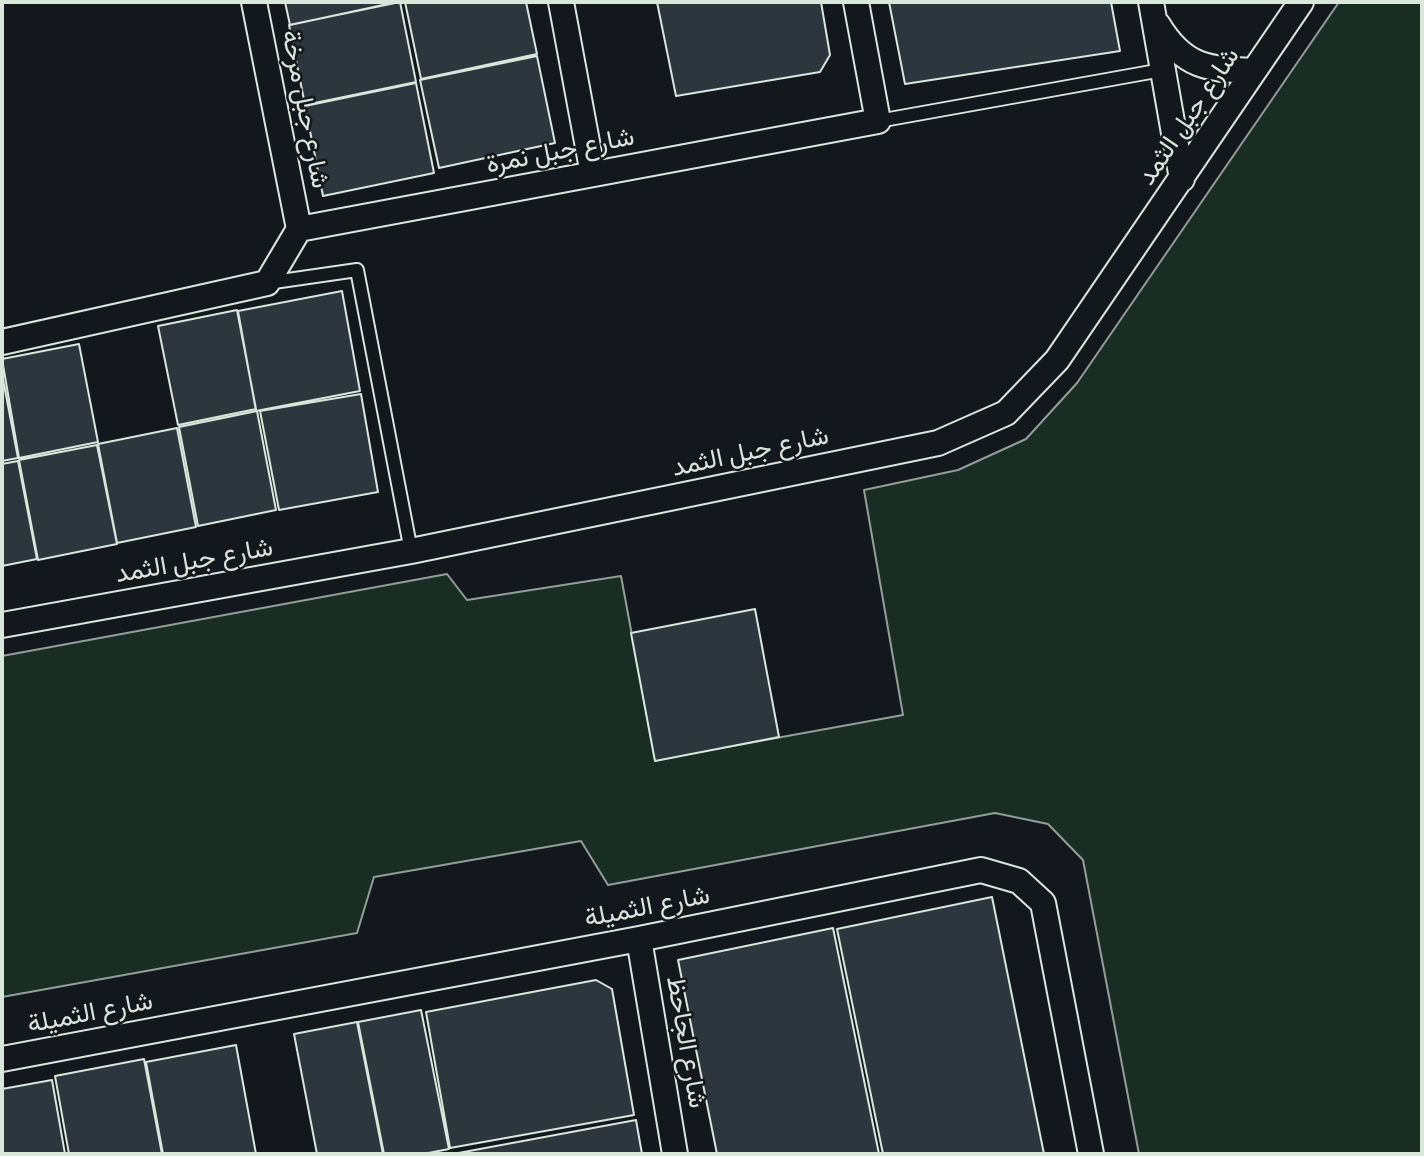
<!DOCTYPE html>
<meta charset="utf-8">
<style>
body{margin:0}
#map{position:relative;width:1424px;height:1156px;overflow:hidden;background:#14181c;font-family:"Exo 2",sans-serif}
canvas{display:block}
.frame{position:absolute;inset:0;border:4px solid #d8e6dc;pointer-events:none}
</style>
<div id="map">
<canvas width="1424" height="1156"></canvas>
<div class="frame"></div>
</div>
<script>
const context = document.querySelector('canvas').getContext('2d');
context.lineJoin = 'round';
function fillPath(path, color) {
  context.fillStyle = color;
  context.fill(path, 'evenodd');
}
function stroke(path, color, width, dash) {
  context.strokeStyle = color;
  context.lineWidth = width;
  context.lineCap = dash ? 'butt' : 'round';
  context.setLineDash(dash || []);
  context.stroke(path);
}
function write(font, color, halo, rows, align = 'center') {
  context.font = font + ' "Exo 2",Vazirmatn,sans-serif';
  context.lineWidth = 5;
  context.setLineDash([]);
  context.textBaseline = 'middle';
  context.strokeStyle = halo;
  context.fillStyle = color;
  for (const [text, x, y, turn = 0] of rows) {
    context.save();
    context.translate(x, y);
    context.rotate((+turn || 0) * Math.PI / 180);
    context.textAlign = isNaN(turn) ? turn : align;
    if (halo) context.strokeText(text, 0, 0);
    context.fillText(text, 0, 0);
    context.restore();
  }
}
const green = new Path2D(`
 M 1339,2 L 1422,2 L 1422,1154 L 1139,1154 L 1083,860 L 1048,824 L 995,813 L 608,885 L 581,841 L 374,877 L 357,933 L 2,997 L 2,656 L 447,574 L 467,600 L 621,576 L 655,760 L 903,715 L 864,490 L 958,470 L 1026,439 L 1077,383 Z`);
fillPath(green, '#1a2d24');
stroke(green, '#939e99', 2);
const building = new Path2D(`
 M 285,2 L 397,2 L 290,25 Z
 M 400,2 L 416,82 L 305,105 L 289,25 Z
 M 405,2 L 526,2 L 537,54 L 421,79 Z
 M 657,2 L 821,2 L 830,55 L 820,72 L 676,96 Z
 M 889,2 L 1111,2 L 1120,51 L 905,84 Z
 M 537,56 L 555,143 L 439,168 L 420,80 Z
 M 416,83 L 434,173 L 323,196 L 305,106 Z
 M 342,291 L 360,391 L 256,411 L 238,311 Z
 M 237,310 L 256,409 L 178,425 L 158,326 Z
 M 79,344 L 98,442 L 19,458 L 2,359 Z
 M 2,374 L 18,458 L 2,461 Z
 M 361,394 L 378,492 L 279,510 L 260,411 Z
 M 257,411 L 276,510 L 198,526 L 179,427 Z
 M 177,428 L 196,527 L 117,543 L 98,444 Z
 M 97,445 L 117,544 L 38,560 L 19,460 Z
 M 18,461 L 37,559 L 2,566 L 2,464 Z
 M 755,609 L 779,737 L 655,761 L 631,633 Z
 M 992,897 L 1044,1154 L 883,1154 L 837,929 Z
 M 833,928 L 879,1154 L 717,1154 L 678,960 Z
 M 596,980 L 612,989 L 634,1115 L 450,1148 L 426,1012 Z
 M 421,1010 L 449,1149 L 423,1154 L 384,1154 L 358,1022 Z
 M 357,1022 L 383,1154 L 317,1154 L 294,1034 Z
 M 236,1045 L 256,1154 L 163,1154 L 146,1062 Z
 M 144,1059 L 162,1154 L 69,1154 L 55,1076 Z
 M 52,1080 L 65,1154 L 2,1154 L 2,1089 Z
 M 636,1120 L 642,1154 L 453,1154 Z`);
fillPath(building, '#2c363c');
stroke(building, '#d8e6dc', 2);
const lane = new Path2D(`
 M 878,121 L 1162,70
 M 267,283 L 357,270 L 411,551`);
const street = new Path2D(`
 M 254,2 L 299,229
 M 561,2 L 593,174
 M 1151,2 L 1182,179
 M 1158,25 C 1184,68 1208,69 1254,71
 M 2,342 L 267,283 L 299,229 L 878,121 L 856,2
 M 2,625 L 411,551 L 938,443 L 1006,413 L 1057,360 L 1301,2
 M 639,939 L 675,1154
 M 2,1059 L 639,939 L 981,870 L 1019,881 L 1043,903 L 1091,1154`);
stroke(lane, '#d8e6dc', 16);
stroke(street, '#d8e6dc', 28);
stroke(lane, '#14181c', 12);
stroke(street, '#14181c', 24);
write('26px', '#d8e6dc', '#14181c', [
 ["شارع جبل مرخة",306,109,79],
 ["شارع جبل الثمد",1188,116,-56],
 ["شارع جبل نمرة",560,150,-11],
 ["شارع جبل الثمد",750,451,-12],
 ["شارع جبل الثمد",194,560,-10],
 ["شارع الثميلة",647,906,-11],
 ["شارع الثميلة",90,1012,-11],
 ["شارع الجاحظ",687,1042,80]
]);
</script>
